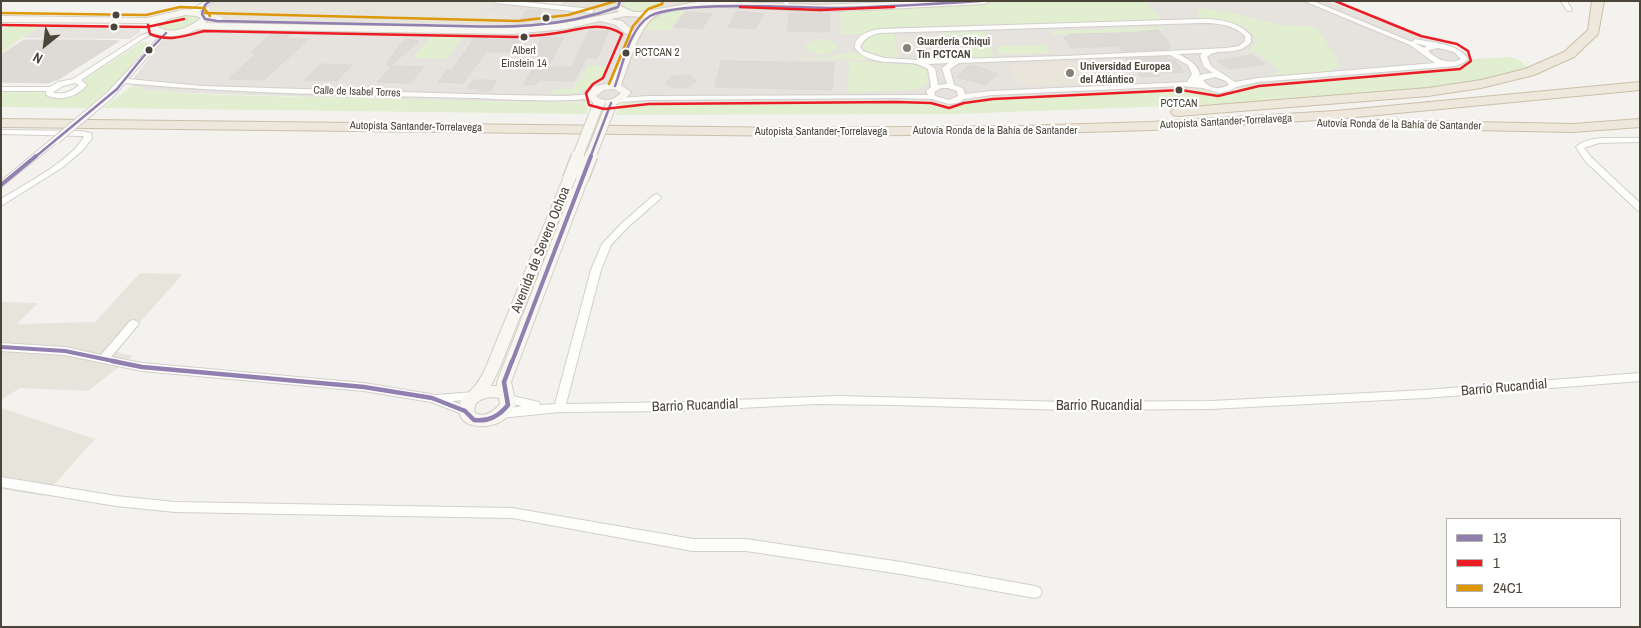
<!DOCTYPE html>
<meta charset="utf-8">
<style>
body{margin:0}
#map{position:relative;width:1641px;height:628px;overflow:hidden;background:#f4f2ee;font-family:"Archivo Narrow",sans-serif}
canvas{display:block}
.frame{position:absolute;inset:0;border:2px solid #4b4439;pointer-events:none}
.legend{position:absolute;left:1446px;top:518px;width:175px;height:90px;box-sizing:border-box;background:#fff;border:1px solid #b7b4b0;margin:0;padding:6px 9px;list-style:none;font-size:15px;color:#4b4439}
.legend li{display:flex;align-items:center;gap:10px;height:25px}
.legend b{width:25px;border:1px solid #b7b4b0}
.north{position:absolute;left:20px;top:20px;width:50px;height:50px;-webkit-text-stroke:4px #fff;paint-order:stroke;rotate:209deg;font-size:14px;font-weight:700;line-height:20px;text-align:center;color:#4b4439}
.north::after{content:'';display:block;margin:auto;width:18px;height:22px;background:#4b4439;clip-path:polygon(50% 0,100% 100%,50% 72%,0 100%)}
</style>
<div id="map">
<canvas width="1641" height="628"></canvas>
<div class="frame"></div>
<ul class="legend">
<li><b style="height:6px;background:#917faf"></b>13</li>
<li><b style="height:6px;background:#ed1c24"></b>1</li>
<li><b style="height:6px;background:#dd9709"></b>24C1</li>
</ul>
<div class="north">N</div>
</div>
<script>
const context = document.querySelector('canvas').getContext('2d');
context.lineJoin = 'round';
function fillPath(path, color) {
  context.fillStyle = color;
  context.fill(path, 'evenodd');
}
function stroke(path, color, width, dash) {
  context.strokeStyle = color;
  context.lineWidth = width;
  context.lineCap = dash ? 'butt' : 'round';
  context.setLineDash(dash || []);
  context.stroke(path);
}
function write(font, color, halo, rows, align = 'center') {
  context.font = font + ' "Archivo Narrow",sans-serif';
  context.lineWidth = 4.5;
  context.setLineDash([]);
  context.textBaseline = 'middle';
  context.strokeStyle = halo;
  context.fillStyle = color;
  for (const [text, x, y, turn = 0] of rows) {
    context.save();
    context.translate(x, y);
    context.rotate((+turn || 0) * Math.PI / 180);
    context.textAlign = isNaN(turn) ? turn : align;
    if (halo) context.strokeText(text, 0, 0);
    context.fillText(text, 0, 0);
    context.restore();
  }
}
fillPath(new Path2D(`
 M 202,1 L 536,1 L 534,4 L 560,5 L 565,1 L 610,1 L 608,6 L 595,13 L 516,5 L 483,12 L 509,17 L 503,25 L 223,18 L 209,13 L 209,7 L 195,6 Z
 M 140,273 L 183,274 L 114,351 L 133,356 L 88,391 L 20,388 L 1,400 L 1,302 L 38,303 L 17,324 L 95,322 Z
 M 1,408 L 95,439 L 44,496 L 1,489 Z`), '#e7e4dc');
fillPath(new Path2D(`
 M 610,1 L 1327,1 L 1463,51 L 1469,55 L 1472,62 L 1454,68 L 1235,89 L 1227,93 L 1198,90 L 971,100 L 950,106 L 926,101 L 762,104 L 452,101 L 188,93 L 138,90 L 141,88 L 132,86 L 134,78 L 161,43 L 174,35 L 200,28 L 212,28 L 223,18 L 503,25 L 509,17 L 483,12 L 487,6 L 517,4 L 595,13 L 607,6 Z`), '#e6e2de');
fillPath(new Path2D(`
 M 896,36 L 913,36 L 917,54 L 899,54 Z
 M 1120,60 L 1134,82 L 1019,86 L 1008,64 Z`), '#eae5da');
fillPath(new Path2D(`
 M 625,1 L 663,1 L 664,2 C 658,15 634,15 624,7 Z
 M 1041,1 L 1145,1 L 1162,20 L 889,27 L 889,29 L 865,34 L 840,34 L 841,10 Z
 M 1200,8 L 1237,14 L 1280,25 L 1316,27 L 1334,53 L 1340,66 L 1329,71 L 1261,76 L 1276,73 L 1279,69 L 1254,52 L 1244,52 L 1251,49 L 1256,42 C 1254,21 1212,18 1196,18 Z
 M 685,9 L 670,30 L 644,30 C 652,16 670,12 685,9 Z
 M 185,14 L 197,16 L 198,22 L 177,30 L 158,29 L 158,25 L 166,19 Z
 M 10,25 L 41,26 L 1,53 L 1,30 Z
 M 1162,27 L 1164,30 L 1053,35 L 1051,31 Z
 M 894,32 L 899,59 C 887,58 869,59 862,46 C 865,33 883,33 894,32 Z
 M 980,32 L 985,33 L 988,41 L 943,42 L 940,33 Z
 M 434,33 L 465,34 L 447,59 L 413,58 Z
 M 818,39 L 828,40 L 836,44 L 837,48 C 828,56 814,56 805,49 L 806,44 Z
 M 142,42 L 149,43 L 117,82 L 88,108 L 1,107 L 1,91 L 46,90 L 55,97 L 86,85 L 83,80 Z
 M 1045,45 L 1050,53 L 999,54 L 996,46 Z
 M 990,47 L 994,57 L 947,58 L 944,48 Z
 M 850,52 L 860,53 L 876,60 L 797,59 L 797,58 L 825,58 Z
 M 1509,57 L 1520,60 L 1528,69 L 1483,81 L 1430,89 L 1224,104 L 954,114 L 616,115 L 620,105 L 585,104 L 588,108 L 586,114 L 103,108 L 132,86 L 142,87 L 139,90 C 210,96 282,96 353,98 C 544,104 734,104 926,101 L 950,106 L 970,100 L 1198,90 L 1227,93 L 1248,86 L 1353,78 L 1460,67 L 1472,63 L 1472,59 Z
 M 849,61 L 918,65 L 926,68 L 929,82 L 922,87 L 913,90 L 848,93 Z
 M 588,65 L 609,66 L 601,81 L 589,85 L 590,86 L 578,93 L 550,94 L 554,89 L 572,89 L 576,81 L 579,81 Z`), '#e1eecf');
fillPath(new Path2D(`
 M 41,26 L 140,27 L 140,32 L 130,39 L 23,38 Z
 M 674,31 L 796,34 L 802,36 L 797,59 L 672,57 L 662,60 L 656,75 L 635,75 L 646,42 L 657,35 Z
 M 197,35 L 212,36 L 161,78 L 147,78 L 151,69 L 152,62 L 181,38 L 194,38 Z
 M 511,72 L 531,72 L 521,88 L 502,87 Z`), '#e6e3df');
const building = new Path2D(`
 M 527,10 L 542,10 L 535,20 L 521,20 Z
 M 738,11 L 764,14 L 755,29 L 728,27 Z
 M 686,12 L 712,14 L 702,29 L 675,27 Z
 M 790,13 L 830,14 L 829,32 L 788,31 Z
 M 1158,30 L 1170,44 L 1169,49 L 1122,51 L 1118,46 L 1071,48 L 1064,38 L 1071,34 L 1132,33 Z
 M 589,31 L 609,31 L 597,58 L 586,58 L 574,81 L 539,80 L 536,85 L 524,84 L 540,56 L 532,56 L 542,37 L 563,38 L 548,67 L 571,67 Z
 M 272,33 L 290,34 L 285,39 L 309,39 L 264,80 L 228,79 L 257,53 L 251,53 Z
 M 476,36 L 488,37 L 486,39 L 522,40 L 514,52 L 486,52 L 463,83 L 438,82 L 447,70 L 452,70 Z
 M 407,39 L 419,41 L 390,66 L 387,64 L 394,53 L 401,44 Z
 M 24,40 L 88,40 L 119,41 L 59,79 L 48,83 L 1,82 L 1,55 Z
 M 1253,55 L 1265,64 L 1228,69 L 1217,61 Z
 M 1167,57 L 1167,59 L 1175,60 L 1184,72 L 1158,73 L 1160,76 L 1141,77 L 1126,59 Z
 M 722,61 L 834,63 L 832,90 L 715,87 Z
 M 321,64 L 352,65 L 337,81 L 305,80 Z
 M 970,65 L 973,65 L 998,74 L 985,85 L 957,77 Z
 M 392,66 L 424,67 L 410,83 L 378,82 Z
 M 682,75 L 690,76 L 696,81 L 689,86 L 681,88 L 672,87 L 666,83 L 672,77 Z
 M 474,80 L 487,80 L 497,81 L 490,91 L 477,91 L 479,89 L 468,88 Z`);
fillPath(building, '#dedbd6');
stroke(building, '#dcd9d4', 1);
const street = new Path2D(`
 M 206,1 L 213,1 C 207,7 193,17 185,13 Z
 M 493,1 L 516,1 L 591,9 L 594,11 L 591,13 L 496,3 Z
 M 742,1 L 749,1 L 746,3 Z
 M 782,1 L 788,1 L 789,3 L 786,5 Z
 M 1304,1 L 1313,1 L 1412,42 L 1415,39 C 1432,43 1458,43 1468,59 L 1463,63 L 1456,66 L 1258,82 L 1236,87 L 1231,90 L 1219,93 L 1203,88 L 1181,86 L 992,95 L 964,99 L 958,103 L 949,104 L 932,99 L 896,98 L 649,100 L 619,102 L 615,100 L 619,98 L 649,96 L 928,95 L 926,91 L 931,87 L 928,69 C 924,67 920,65 917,64 C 896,60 869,67 855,48 C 854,35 869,31 880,29 L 1200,19 C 1219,19 1238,21 1251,36 L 1251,42 C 1236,58 1219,46 1207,57 L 1211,66 L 1235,82 L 1258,78 L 1435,63 L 1410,45 ZM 1200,23 C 1216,23 1233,24 1245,36 L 1245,41 L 1239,46 L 1227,48 L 1065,56 L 918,60 L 884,58 L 863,51 L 860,47 C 864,38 871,35 880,33 ZM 1415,43 L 1427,46 L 1424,48 ZM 1439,48 L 1454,52 L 1461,59 C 1450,65 1437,60 1428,51 L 1432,49 ZM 1202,53 L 1200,56 L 1204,67 L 1213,73 L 1203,74 L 1198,76 L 1200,74 C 1196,63 1188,59 1178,54 ZM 1170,55 L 1188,65 L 1192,74 L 1187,82 L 992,91 L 965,94 L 963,88 L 954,85 L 950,69 L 959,63 ZM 949,63 L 942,68 L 947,84 L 938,85 L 935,68 L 928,64 ZM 1215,77 L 1226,81 L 1229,85 C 1219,90 1209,89 1203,80 ZM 941,88 L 948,88 L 957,91 L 958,96 L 949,100 L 935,96 L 934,92 Z
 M 1561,1 L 1567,1 L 1572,10 L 1571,11 L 1567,11 Z
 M 154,30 L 159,31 L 144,38 L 81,80 L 87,85 C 77,97 60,102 46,95 L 46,91 L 1,91 L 1,87 L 50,87 L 58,82 L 73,79 L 140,36 ZM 75,83 L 79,85 C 72,91 63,96 53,92 L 63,86 Z
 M 166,31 L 168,32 L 168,34 L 128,79 L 202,86 L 501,95 L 567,96 L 591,94 L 595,96 C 583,104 494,99 474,98 C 357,95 241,94 125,83 L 112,98 L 106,98 L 106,94 L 164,32 Z
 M 1,130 L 81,131 L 91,133 L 92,138 L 84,149 L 63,167 L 1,206 L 1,199 C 23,185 74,159 84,136 L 1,134 Z
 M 53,138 L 56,138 L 60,140 L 1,187 L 1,181 Z
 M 1608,138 L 1640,138 L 1640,142 L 1599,143 L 1584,148 L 1591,157 L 1640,203 L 1640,211 L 1637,210 L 1585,161 L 1576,147 C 1584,139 1597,138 1608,138 Z
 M 657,194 L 661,197 L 660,199 L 628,227 L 611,245 L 601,270 L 566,404 L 682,402 L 838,396 L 1067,402 L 1211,401 L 1425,390 L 1640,373 L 1640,381 L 1425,398 L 1211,409 L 1067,410 L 895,405 L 816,404 L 682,411 L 560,412 L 500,418 L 496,417 L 494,414 L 496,411 L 522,406 L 504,402 L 502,399 L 504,396 L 508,395 L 535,401 L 539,402 L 540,405 L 555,404 L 591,270 L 602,244 L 622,223 L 654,195 Z
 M 134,320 L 139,323 L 138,325 L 111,357 L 142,363 L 364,383 L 436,395 L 474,392 L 478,393 L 479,396 L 478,399 L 452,401 L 469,408 L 471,411 L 469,414 L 465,415 L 431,402 L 364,391 L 142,371 L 65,355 L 1,351 L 1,343 L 65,347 L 101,355 L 130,321 Z
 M 1,477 L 116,496 L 175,502 L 512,508 L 693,539 L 746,539 L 901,562 L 1035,586 L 1040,588 L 1042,592 L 1040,596 L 1035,598 L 901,574 L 746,551 L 693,551 L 512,518 L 175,512 L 116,506 L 1,487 Z`);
const secondary = new Path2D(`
 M 703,1 L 819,5 L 918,1 L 989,1 L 985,4 C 930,6 874,11 819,11 C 778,11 691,0 657,15 C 639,24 628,67 621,85 L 631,92 C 621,108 598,112 586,96 L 594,86 L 611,83 L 632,34 L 626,34 L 616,25 L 600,21 L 565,29 L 513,34 L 198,29 C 183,36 161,41 148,28 L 150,23 L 1,22 L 1,16 L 147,18 L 186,9 L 203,12 L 208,15 L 209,19 L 205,23 L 513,28 L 565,23 L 619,12 L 616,9 L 620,6 L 634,12 L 641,12 ZM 186,15 L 196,16 L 201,18 C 189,28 172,35 158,27 L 168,19 ZM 626,16 L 644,17 L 633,31 L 622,21 L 610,19 ZM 614,89 L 621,93 C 614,100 604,103 596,96 L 604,90 Z
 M 569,176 L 575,179 L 500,367 L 491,386 L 497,386 L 497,382 L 576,179 L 578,177 L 586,177 L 588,179 L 511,382 L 516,405 C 512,412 507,418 500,422 C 487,429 459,429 459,409 C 458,400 466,396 471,390 C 478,384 482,375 486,367 L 563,179 ZM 492,397 L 499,398 L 500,404 C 493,412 485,418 475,413 C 472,401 483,398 492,397 Z`);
const highway = new Path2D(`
 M 1592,1 L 1604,1 L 1598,34 L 1574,57 L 1534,75 L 1481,88 L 1428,96 L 1178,116 L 1173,115 L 1171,112 L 1173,109 L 1178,108 L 1428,88 L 1481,80 L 1525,69 L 1564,52 L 1588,30 Z
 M 1640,82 L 1640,90 L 1335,119 L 1150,130 L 1018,134 L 802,136 L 1,127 L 1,119 L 802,128 L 1018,126 L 1150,122 L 1335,111 Z
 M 1640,119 L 1640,127 L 1573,132 L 1370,128 L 1365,127 L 1363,124 L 1365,121 L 1370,120 L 1573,124 Z`);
stroke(street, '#d2d0cb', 2);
stroke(secondary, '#d3cfc5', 2);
stroke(highway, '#ccbfa9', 2);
fillPath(street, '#fdfdfc');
fillPath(secondary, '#f7f6f1');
fillPath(highway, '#ede8db');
const streetBridge = new Path2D(`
 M 56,140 L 109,96`);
const secondaryBridgeFar1 = new Path2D(`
 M 577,158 L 598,105
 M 590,158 L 611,105`);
const secondaryBridge = new Path2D(`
 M 569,179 L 578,156
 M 582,179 L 591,156`);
stroke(streetBridge, '#d2d0cb', 9, []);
stroke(secondaryBridgeFar1, '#d3cfc5', 12, []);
stroke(secondaryBridge, '#d3cfc5', 15, []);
stroke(streetBridge, '#fdfdfc', 7);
stroke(secondaryBridgeFar1, '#f7f6f1', 10);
stroke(secondaryBridge, '#f7f6f1', 12);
stroke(new Path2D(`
 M 210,1 L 205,5 L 202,14 L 205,19 L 217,21 C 282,22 346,24 411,25 C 483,26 549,33 618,7 L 620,1
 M 615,86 C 623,64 629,29 650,16 C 681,0 799,8 839,8 C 886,7 933,4 980,1
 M 34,158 L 117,89 L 143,57 L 166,33
 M 590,158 L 611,103`), '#917faf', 2.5);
stroke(new Path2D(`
 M 1,185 L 36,156
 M 1,347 L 65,351 L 118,362
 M 512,362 L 591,156`), '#917faf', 4);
stroke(new Path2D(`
 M 112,361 L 142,367 L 364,387 L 432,398 L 465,411
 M 465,411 L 474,420 C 489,422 499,416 508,405 L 504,382 L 512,361`), '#917faf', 4.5);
stroke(new Path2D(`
 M 740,7 L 820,10 L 894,7
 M 1,25 L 147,27 L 184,19
 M 148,25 L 150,34 C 169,42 185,36 204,31 L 517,37 C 530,36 544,35 557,33 C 579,30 601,20 622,34 L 603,78 L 593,84 L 586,93 L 589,105 L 604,109 L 649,104 L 896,102 L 931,103 L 949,108 L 964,103 L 993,99 L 1181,90 L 1218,96 L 1259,86 L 1460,69 L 1471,61 L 1468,51 L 1457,44 L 1421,36 L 1335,1`), '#ed1c24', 2.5);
stroke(new Path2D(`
 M 1,13 L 146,15 L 180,7 L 204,8 L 210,16
 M 205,13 L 518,21 L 568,15 L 616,1
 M 609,84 L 633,26 L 648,9 L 662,4 L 663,1`), '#dd9709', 2.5);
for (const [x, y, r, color] of [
 [116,15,4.5,"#4b4439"],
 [546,18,4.5,"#4b4439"],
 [114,27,4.5,"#4b4439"],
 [524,37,4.5,"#4b4439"],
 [907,48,5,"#868178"],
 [149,50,4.5,"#4b4439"],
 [626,53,4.5,"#4b4439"],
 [1070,73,5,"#868178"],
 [1179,90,4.5,"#4b4439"]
]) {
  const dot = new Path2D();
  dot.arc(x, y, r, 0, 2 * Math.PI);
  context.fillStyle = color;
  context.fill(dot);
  stroke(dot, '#fff', 2);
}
write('bold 11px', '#4b4439', '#fff', [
 ["Guardería Chiqui",917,42],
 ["Tin PCTCAN",917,55],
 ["Universidad Europea",1080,67],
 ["del Atlántico",1080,80]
], 'left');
write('11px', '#4b4439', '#fff', [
 ["Albert",524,51],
 ["Einstein 14",524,64],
 ["PCTCAN 2",635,53,"left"],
 ["PCTCAN",1179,104]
]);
write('11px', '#4b4439', '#fff', [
 ["Calle de Isabel Torres",357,92,2],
 ["Autopista Santander-Torrelavega",1226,122,-3],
 ["Autovía Ronda de la Bahía de Santander",1399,125,1],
 ["Autopista Santander-Torrelavega",416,127,1],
 ["Autovía Ronda de la Bahía de Santander",995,131],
 ["Autopista Santander-Torrelavega",821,132]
]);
write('14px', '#4b4439', '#fff', [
 ["Avenida de Severo Ochoa",541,250,-68],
 ["Barrio Rucandial",1504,388,-5],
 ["Barrio Rucandial",695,406,-2],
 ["Barrio Rucandial",1099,406]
]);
</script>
